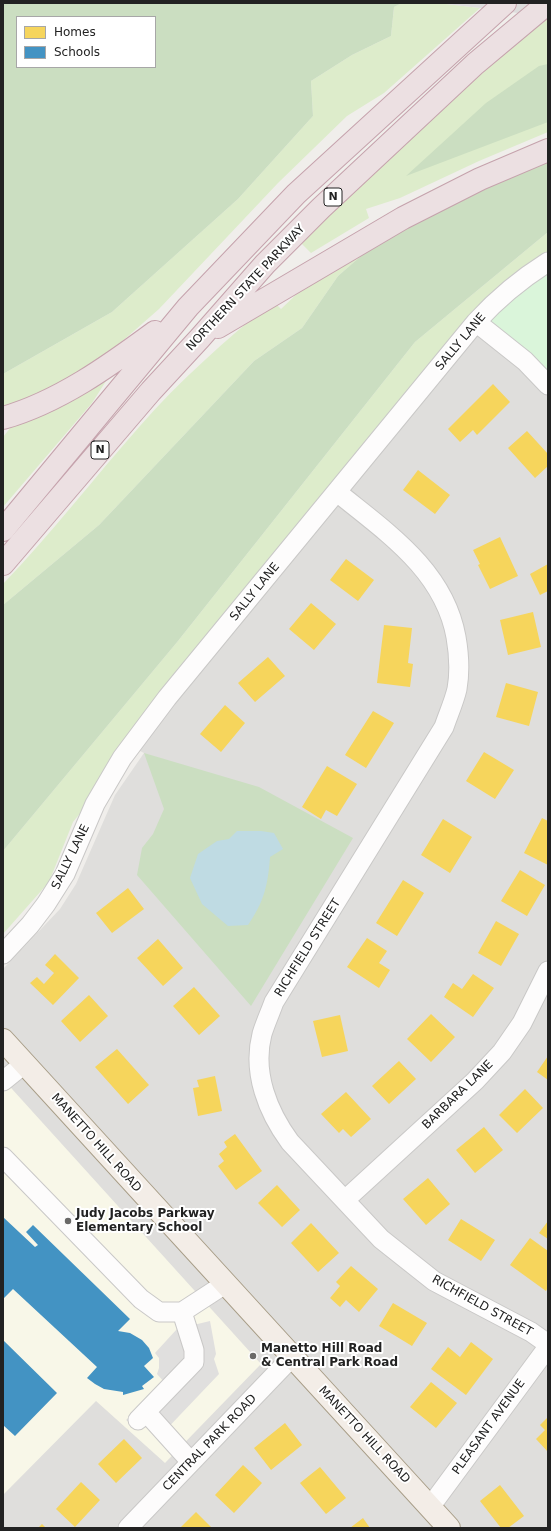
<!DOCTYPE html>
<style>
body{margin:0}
#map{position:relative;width:551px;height:1531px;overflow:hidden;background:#f0eeeb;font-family:"DejaVu Sans",sans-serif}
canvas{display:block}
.frame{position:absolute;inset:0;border:4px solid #222;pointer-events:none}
.legend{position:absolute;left:16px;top:16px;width:140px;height:52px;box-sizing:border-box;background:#fff;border:1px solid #a7a7a7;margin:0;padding:5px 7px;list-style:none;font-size:12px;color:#222}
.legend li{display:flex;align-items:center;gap:8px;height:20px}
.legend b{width:20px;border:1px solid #a7a7a7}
</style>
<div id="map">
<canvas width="551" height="1531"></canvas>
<div class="frame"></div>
<ul class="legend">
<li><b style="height:11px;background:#f6d55c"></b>Homes</li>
<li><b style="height:11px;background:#4393c3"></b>Schools</li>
</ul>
</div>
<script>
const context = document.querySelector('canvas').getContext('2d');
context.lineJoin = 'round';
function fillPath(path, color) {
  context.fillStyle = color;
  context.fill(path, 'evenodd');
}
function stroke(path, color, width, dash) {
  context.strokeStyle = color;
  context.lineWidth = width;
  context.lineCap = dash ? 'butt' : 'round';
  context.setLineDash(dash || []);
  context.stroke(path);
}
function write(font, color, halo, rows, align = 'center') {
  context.font = font + ' "DejaVu Sans",sans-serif';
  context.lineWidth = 4;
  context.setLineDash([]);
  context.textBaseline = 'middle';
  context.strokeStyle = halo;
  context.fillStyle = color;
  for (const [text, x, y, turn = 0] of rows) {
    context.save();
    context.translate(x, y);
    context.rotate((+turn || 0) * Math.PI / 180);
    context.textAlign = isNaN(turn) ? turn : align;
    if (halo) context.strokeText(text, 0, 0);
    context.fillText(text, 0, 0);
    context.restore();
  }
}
fillPath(new Path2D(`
 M 548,267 L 548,1528 L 3,1528 L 3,969 L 60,909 L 76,884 L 115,795 L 144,753 L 134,748 L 481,322 Z`), '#dfdedc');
fillPath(new Path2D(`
 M 3,1079 L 261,1364 L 165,1463 L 96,1401 L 3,1495 Z`), '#f8f7e8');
fillPath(new Path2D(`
 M 402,3 L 438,3 L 480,8 L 384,93 L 347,116 L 278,183 L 159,309 L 110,352 L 52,389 L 3,409 L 3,374 L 112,312 L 238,199 L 313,116 L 311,81 L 352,55 L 391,36 L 394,7 Z
 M 548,17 L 548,132 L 479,161 L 400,198 L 366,209 L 369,218 L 311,253 L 301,243 C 381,164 462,88 548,17 Z
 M 548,232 L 548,267 L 481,322 L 73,822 L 49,882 L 3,934 L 3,851 L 178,641 L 415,342 Z
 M 384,236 L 338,276 L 302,328 L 254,361 L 99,525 L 3,605 L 3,584 C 51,534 94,478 140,426 C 180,380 226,340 273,301 L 281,309 L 327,265 Z
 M 115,367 L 92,403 L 3,507 L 3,437 L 15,422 Z`), '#ddeccb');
fillPath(new Path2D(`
 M 3,3 L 402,3 L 394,7 L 391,36 L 352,55 L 311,81 L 313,116 L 238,199 L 112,312 L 3,374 ZM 17,17 L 155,17 L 155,67 L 17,67 Z
 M 548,64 L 548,122 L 406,176 L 486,103 L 539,66 Z
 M 548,161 L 548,232 L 415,342 L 178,641 L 3,851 L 3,605 L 99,525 L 254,361 L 302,328 L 338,276 L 384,236 L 466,192 Z
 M 144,753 L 259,787 L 353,838 L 251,1006 L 137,875 L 142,848 L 153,834 L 164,809 Z`), '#cbdec1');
fillPath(new Path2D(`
 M 548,267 L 548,382 L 481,322 Z`), '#daf5da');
fillPath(new Path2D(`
 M 210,1321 L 216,1354 L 214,1359 L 219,1374 L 160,1436 L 148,1422 L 139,1430 L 126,1420 L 166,1384 L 157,1374 L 159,1368 L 159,1358 L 155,1353 L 177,1329 Z`), '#e0dfde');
fillPath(new Path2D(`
 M 237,831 L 261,831 L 274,833 L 283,849 L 270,857 C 268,885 264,902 248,925 L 228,926 L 202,904 L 190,878 L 198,854 L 217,841 L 229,839 Z`), '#bfdbe3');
fillPath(new Path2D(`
 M 438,3 L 548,3 L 548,17 L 480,8 Z`), '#dedddd');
fillPath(new Path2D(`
 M 493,384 L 510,402 L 477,435 L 473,430 L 460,442 L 448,429 Z
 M 527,431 L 548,454 L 548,466 L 535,478 L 508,448 Z
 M 418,470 L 450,495 L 435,514 L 403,490 Z
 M 500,537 L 518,576 L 490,589 L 478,565 L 480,564 L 473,550 Z
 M 346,559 L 374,580 L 358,601 L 330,580 Z
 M 548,564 L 548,591 L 540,595 L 530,574 Z
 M 311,603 L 336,624 L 314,650 L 289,629 Z
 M 533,612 L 541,647 L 508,655 L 500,620 Z
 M 384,625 L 412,628 L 408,663 L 413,664 L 410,687 L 377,683 Z
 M 268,657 L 285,676 L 255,702 L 238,683 Z
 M 506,683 L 538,692 L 529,726 L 496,717 Z
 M 225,705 L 245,723 L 221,752 L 200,734 Z
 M 373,711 L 394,723 L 366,768 L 345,755 Z
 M 484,752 L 514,770 L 495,799 L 466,781 Z
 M 327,766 L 357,784 L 337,816 L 326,810 L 321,819 L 302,807 Z
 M 542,818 L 548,821 L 548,865 L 524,853 Z
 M 443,819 L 472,837 L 450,873 L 421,855 Z
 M 520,870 L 545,885 L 527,916 L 501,901 Z
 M 403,880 L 424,893 L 397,936 L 376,923 Z
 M 128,888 L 144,909 L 112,933 L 96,913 Z
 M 496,921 L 519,934 L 501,966 L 478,953 Z
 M 367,938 L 387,951 L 379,963 L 390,970 L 379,988 L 347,967 Z
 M 158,939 L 183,968 L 163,986 L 137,958 Z
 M 55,954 L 79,978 L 53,1005 L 30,983 L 37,977 L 44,984 L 54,973 L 45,965 Z
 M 473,974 L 494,988 L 473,1017 L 444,997 L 453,983 L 462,989 Z
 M 194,987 L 220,1016 L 199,1035 L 173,1006 Z
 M 89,995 L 108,1016 L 80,1042 L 61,1021 Z
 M 431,1014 L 455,1037 L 431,1062 L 407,1039 Z
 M 340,1015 L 348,1051 L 322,1057 L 313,1021 Z
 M 117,1049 L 149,1085 L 128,1104 L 95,1067 Z
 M 548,1056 L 548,1080 L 537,1072 Z
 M 399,1061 L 416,1079 L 389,1104 L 372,1086 Z
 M 215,1076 L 222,1111 L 198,1116 L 193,1088 L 199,1087 L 197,1080 Z
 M 525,1089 L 543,1108 L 517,1133 L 499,1115 Z
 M 346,1092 L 371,1119 L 351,1137 L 343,1129 L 339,1133 L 321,1114 Z
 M 484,1127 L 503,1150 L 475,1173 L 456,1150 Z
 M 235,1134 L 262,1171 L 236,1190 L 218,1166 L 224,1161 L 219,1154 L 227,1147 L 224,1142 Z
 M 428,1178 L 450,1204 L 426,1225 L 403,1199 Z
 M 277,1185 L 300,1210 L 282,1227 L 258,1203 Z
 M 461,1219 L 495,1240 L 481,1261 L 448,1240 Z
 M 548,1221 L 548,1239 L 539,1233 Z
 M 311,1223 L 339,1253 L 318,1272 L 291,1243 Z
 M 530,1238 L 548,1251 L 548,1287 L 546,1291 L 510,1265 Z
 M 351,1266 L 378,1289 L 359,1312 L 346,1300 L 340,1307 L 330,1298 L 340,1286 L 336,1282 Z
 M 393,1303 L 427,1323 L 412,1346 L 379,1326 Z
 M 471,1342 L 493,1359 L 466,1395 L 431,1369 L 448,1347 L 460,1357 Z
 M 431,1382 L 457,1403 L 436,1428 L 410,1407 Z
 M 548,1417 L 548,1452 L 536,1439 L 545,1430 L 540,1425 Z
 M 285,1423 L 302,1445 L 271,1470 L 254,1448 Z
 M 124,1439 L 142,1458 L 116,1483 L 98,1464 Z
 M 243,1465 L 262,1483 L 234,1513 L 215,1495 Z
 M 320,1467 L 346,1498 L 326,1514 L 300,1483 Z
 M 81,1482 L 100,1500 L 75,1527 L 56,1509 Z
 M 500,1485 L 524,1516 L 508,1528 L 501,1528 L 480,1501 Z
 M 196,1512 L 212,1528 L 180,1528 Z
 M 363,1518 L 370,1528 L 350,1528 Z
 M 42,1524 L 46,1528 L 38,1528 Z`), '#f6d55c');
fillPath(new Path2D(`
 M 3,1217 L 35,1247 L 38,1245 L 26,1232 L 33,1225 L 130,1319 L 118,1331 L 130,1333 L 142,1340 L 149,1348 L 153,1358 L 144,1366 L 154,1377 L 142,1386 L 144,1389 L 123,1395 L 123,1392 L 104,1389 L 95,1384 L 87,1378 L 97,1367 L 13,1289 L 3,1299 Z
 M 3,1340 L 57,1393 L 15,1436 L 3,1425 Z`), '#4393c3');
const minor = new Path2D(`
 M 476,322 L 525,361 L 548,385
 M 337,492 C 386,532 444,570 456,637 C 459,654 460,672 457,689 C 454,702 448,715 444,727 L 274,1002 C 270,1013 265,1024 262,1034 C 252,1073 268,1112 290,1142 L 381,1239 L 434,1281 L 531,1332 L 548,1344
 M 3,954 L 30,925 L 46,904 L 65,874 L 95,804 L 122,758 L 167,698 L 476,322 C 498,298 521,279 548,262
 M 3,1081 L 24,1064
 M 3,1157 L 141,1299 L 159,1312 L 182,1312 L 225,1284
 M 345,1200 L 475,1081 L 502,1052 L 522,1023 L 548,971
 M 146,1412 L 191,1462
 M 138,1420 L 194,1362 L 194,1350 L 182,1312
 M 430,1507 L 548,1347
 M 128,1528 L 292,1357`);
const major = new Path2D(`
 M 3,1040 L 449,1528`);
const highway = new Path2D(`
 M 218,327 L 403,218 L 480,179 L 548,150
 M 3,418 C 59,402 109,366 155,332
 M 3,530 L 188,307 L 296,194 L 505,3
 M 3,564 L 151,391 L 200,338 L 265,264 L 321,208 L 475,64 L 548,3`);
stroke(minor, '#c9c8c7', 21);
stroke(major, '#a79c86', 24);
stroke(highway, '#c5a2ac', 24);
stroke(minor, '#fdfcfc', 19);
stroke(major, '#f3ede7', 22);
stroke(highway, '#ece0e2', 22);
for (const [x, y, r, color] of [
 [68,1221,4,"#6a6968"],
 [253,1356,4,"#6a6968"]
]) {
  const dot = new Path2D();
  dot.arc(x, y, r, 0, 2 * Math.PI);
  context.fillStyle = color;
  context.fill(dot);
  stroke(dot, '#fff', 1.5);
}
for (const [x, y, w] of [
 [333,197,18],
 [100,450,18]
]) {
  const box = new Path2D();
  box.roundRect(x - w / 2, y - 9, w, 18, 3);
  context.fillStyle = '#fff';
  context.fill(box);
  stroke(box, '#222', 1);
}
write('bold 11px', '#222', null, [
 ["N",333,197],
 ["N",100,450]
]);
write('12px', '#222', '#fff', [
 ["NORTHERN STATE PARKWAY",246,288,-47],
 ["SALLY LANE",461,342,-50],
 ["SALLY LANE",255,592,-51],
 ["SALLY LANE",71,857,-64],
 ["RICHFIELD STREET",308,948,-58],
 ["BARBARA LANE",458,1095,-44],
 ["MANETTO HILL ROAD",96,1143,48],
 ["RICHFIELD STREET",482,1306,29],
 ["PLEASANT AVENUE",489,1427,-54],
 ["MANETTO HILL ROAD",364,1435,47],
 ["CENTRAL PARK ROAD",210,1443,-46]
]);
write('bold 12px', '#222', '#fff', [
 ["Judy Jacobs Parkway",76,1214],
 ["Elementary School",76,1228],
 ["Manetto Hill Road",261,1349],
 ["& Central Park Road",261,1363]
], 'left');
</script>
